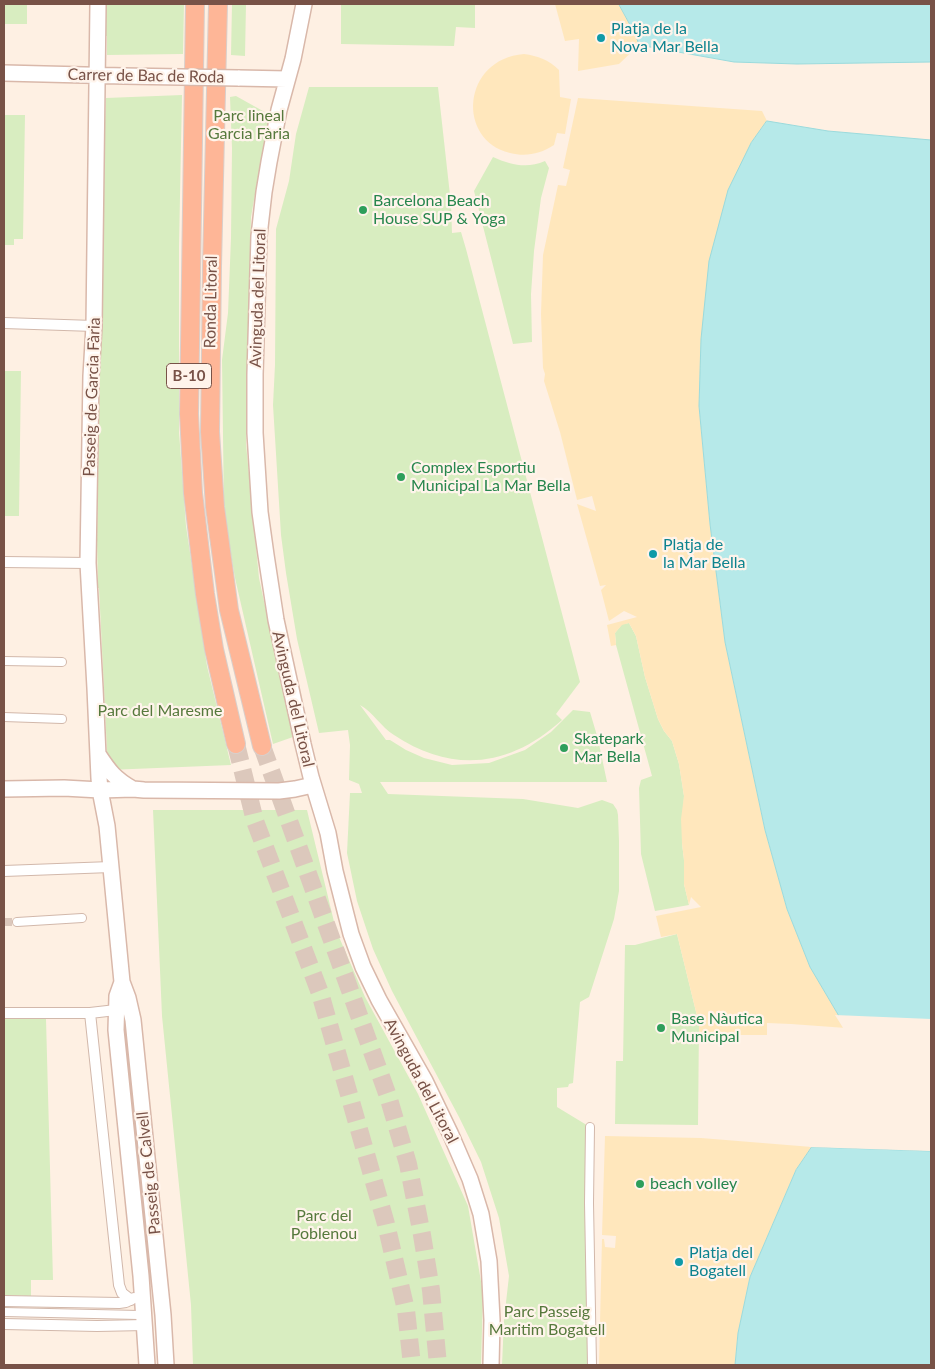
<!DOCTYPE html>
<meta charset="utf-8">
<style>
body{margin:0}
#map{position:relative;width:935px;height:1369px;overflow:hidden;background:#fef0e3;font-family:Lato,sans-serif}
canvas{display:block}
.frame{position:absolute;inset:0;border:5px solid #785247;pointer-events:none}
</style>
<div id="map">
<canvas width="935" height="1369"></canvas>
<div class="frame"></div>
</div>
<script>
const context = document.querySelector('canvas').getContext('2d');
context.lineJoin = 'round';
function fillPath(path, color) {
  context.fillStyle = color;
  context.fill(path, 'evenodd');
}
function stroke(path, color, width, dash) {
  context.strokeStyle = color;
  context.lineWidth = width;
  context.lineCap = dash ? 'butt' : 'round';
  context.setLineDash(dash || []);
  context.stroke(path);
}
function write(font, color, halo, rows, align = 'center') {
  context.font = font + ' Lato,sans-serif';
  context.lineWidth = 4.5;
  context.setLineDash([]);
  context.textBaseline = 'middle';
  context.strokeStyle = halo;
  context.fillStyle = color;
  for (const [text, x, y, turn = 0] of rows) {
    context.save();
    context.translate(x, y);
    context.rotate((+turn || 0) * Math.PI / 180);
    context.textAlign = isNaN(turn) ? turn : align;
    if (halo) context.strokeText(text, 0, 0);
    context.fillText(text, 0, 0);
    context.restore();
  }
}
fillPath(new Path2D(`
 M 4,4 L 27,4 L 27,24 L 4,24 Z
 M 106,4 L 184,4 L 183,54 L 107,55 L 107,36 L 105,36 Z
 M 232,4 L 246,4 L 245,56 L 231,55 Z
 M 341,4 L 475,4 L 475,28 L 456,27 L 454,46 L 341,44 Z
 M 309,87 L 438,87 L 451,204 L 452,233 L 461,232 L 466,249 L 580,682 L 556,714 L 562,720 C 510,767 453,774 394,735 C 381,727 373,712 360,705 L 386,740 L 390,740 L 406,750 L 424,758 L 452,765 L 489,763 L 525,750 L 551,732 L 573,710 L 590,712 L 598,739 L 607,782 L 380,782 L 388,794 L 523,799 L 578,808 L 602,800 L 613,804 L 617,810 L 618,815 L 619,841 L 619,891 L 614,919 L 589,997 L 580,1002 L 573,1083 L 569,1084 L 568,1087 L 557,1088 L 557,1107 L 590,1127 L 589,1365 L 502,1365 L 504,1320 L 509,1276 L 499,1218 L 481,1162 L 459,1117 L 392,991 L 373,949 L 357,901 L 347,853 L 350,793 L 362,793 L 359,784 L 349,780 L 350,745 L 348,730 L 319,733 L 297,639 L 286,573 L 281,535 L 273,405 L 275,365 L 276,229 L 289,181 L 296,134 Z
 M 182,95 L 179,247 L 179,432 L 186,526 L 207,666 L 231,765 L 108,770 L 99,588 L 98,588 L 97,540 L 104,122 L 105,121 L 106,98 Z
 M 236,96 L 270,115 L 261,160 L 251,217 L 246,444 L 259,578 L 293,737 L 273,744 L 235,578 L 224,512 L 222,360 L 228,313 L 231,238 L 232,148 L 230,97 Z
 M 4,115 L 25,115 L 23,239 L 14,239 L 14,245 L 4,245 Z
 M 493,157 C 511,165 527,169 545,161 L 549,168 L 541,198 L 534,251 L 531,294 L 532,342 L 513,344 L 474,191 Z
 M 4,371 L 21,371 L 19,516 L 4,516 Z
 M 629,623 L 636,636 L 645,677 L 658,719 L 664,731 L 672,741 L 679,764 L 684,796 L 682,843 L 684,860 L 684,884 L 689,905 L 655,911 L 641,854 L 639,788 L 641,780 L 652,776 L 616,645 L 615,633 L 622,624 Z
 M 153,810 L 307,810 L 336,930 L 365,997 L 418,1094 L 468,1206 L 483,1293 L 481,1365 L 193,1365 L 191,1305 L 162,1016 Z
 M 677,934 L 699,1024 L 698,1125 L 615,1124 L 616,1061 L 623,1061 L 625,945 L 635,945 Z
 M 4,1019 L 46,1019 L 53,1280 L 31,1280 L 31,1296 L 4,1295 Z`), '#d8edc0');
fillPath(new Path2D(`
 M 555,4 L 619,4 L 636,36 L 639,45 L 619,64 L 578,71 L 579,39 L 565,41 Z
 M 524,54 C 538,56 549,60 559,70 L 560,97 L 571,99 L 565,134 L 557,133 L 554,145 C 540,154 526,157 510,153 C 456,140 462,59 524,54 Z
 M 578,98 L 762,111 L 767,121 L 751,143 L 701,339 L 699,406 L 710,524 L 725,642 L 765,830 L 787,909 L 810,966 L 846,1028 L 791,1024 L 767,1023 L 767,1035 L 730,1035 L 699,1033 L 699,1024 L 677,934 L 661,937 L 656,916 L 701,907 L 691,897 L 689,905 L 684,884 L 684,860 L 682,843 L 681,819 L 684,796 L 679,764 L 672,741 L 664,731 L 658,719 L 645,677 L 636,636 L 629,623 L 622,625 L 615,633 L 616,645 L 611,646 L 607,625 L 637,617 L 624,611 L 609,621 L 601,590 L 606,585 L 600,586 L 577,504 L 596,511 L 592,496 L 577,500 L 560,432 L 544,381 L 545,374 L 543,368 L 541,314 L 543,255 L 558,185 L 566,186 L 570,170 L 563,168 Z
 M 605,1136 L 701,1138 L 812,1147 L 796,1170 L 750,1277 L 738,1333 L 735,1365 L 599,1365 L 602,1239 L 604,1239 L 605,1247 L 615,1248 L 616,1236 L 602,1235 Z`), '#ffe7bc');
const water = new Path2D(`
 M 619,4 L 931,4 L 931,62 L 797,64 L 734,62 L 639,45 L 636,36 Z
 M 767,121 L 828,131 L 931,140 L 931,1029 L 846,1028 L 810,967 L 787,909 L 765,830 L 725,642 L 710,524 L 699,406 L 701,339 L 709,261 L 728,190 L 751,143 Z
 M 812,1147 L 931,1151 L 931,1365 L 735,1365 L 738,1333 L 750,1277 L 796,1170 Z`);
fillPath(water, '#b6e9e9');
stroke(water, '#9bdadc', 1);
fillPath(new Path2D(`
 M 835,1015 L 931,1019 L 931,1031 L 845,1031 Z
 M 811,1145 L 931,1148 L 931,1151 L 809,1147 Z`), '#fef0e3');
stroke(new Path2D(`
 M 4,922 L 17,922`), '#dcc8bc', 8, [8, 4]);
stroke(new Path2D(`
 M 236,744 L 255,821 L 320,993 L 386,1224 L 406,1310 L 412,1365
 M 262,746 L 388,1096 L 408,1164 L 422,1235 L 431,1290 L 438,1365`), '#dcc8bc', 18, [18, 9]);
const pedestrian = new Path2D(`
 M 4,661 L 62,662
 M 4,717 L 62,719
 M 17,922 L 82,918
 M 590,1127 L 589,1203 L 592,1365
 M 4,1312 L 139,1315`);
const minor = new Path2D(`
 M 4,323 L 94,326
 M 4,562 L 88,563
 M 4,871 L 111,867
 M 4,1013 L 90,1013 L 116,1010
 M 90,1013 L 119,1285 L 122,1293 L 131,1300
 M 4,1301 L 119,1303 L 126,1302 L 134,1298
 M 4,1324 L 97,1326 L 145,1325`);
const secondary = new Path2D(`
 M 98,4 L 94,326 L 91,376 L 88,563 L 95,688 L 99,778 L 100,790 L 107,826 L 122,982 L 128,998 L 133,1020 L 163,1315 L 166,1365
 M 304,4 L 293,59 L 279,110 L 269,162 L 264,192 L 259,236 L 255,374 L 255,433 L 260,512 L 266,555 L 276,620 L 303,744 L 311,777 L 328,833 L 335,871 L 351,934 L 363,967 L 379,1000 L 425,1081 L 451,1135 L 470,1179 L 481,1214 L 489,1261 L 492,1320 L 491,1365
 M 4,73 L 124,76
 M 238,78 L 287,79
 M 98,754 C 109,771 115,779 133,789
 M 4,789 L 64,788 L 100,790 L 133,789 L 144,790 L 279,791 L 295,789 L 313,785
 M 122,982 L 117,996 L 116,1030 L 141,1276 L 147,1365`);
const trunk = new Path2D(`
 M 195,4 L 189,414 L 193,493 L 205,594 L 214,649 L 236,744
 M 218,4 L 212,266 L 210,432 L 215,507 L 229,610 L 262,746`);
stroke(pedestrian, '#d2b8ab', 10);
stroke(minor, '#d2b8ab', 12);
stroke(secondary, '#d9b8aa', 18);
stroke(trunk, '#d9cfcb', 20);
stroke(pedestrian, '#fff', 8);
stroke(minor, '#fff', 10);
stroke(secondary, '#fff', 15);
stroke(trunk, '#feb697', 18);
const secondaryBridge = new Path2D(`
 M 124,76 L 238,78`);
stroke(secondaryBridge, '#d9b8aa', 18, []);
stroke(secondaryBridge, '#fff', 15);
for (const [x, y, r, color] of [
 [601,38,5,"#0f9aa8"],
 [363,210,5,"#2e9e5b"],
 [401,477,5,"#2e9e5b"],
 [653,554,5,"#0f9aa8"],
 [564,748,5,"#2e9e5b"],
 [661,1028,5,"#2e9e5b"],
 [640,1184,5,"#2e9e5b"],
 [679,1262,5,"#0f9aa8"]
]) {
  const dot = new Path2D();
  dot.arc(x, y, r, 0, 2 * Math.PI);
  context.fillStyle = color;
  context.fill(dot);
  stroke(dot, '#fff4eb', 2);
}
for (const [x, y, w] of [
 [189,376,45]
]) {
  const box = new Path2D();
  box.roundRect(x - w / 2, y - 12.5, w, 25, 4);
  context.fillStyle = '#fff4eb';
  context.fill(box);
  stroke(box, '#785247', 1);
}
write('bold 15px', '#785247', null, [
 ["B-10",189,376]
]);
write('16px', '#0d838f', '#fff4eb', [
 ["Platja de la",611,29],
 ["Nova Mar Bella",611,47],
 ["Platja de",663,545],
 ["la Mar Bella",663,563],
 ["Platja del",689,1253],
 ["Bogatell",689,1271]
], 'left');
write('16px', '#785247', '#fff4eb', [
 ["Carrer de Bac de Roda",146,76,1],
 ["Avinguda del Litoral",258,298,-88],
 ["Ronda Litoral",211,302,-89],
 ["Passeig de Garcia Fària",92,397,-88],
 ["Avinguda del Litoral",293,699,77],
 ["Avinguda del Litoral",421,1081,62],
 ["Passeig de Calvell",149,1173,-96]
]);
write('16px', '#56793c', '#fff4eb', [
 ["Parc lineal",249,116],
 ["Garcia Fària",249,134],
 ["Parc del Maresme",160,711],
 ["Parc del",324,1216],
 ["Poblenou",324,1234],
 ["Parc Passeig",547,1312],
 ["Maritim Bogatell",547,1330]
]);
write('16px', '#27864d', '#fff4eb', [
 ["Barcelona Beach",373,201],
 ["House SUP & Yoga",373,219],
 ["Complex Esportiu",411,468],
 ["Municipal La Mar Bella",411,486],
 ["Skatepark",574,739],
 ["Mar Bella",574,757],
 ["Base Nàutica",671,1019],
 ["Municipal",671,1037],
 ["beach volley",650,1184]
], 'left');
</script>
